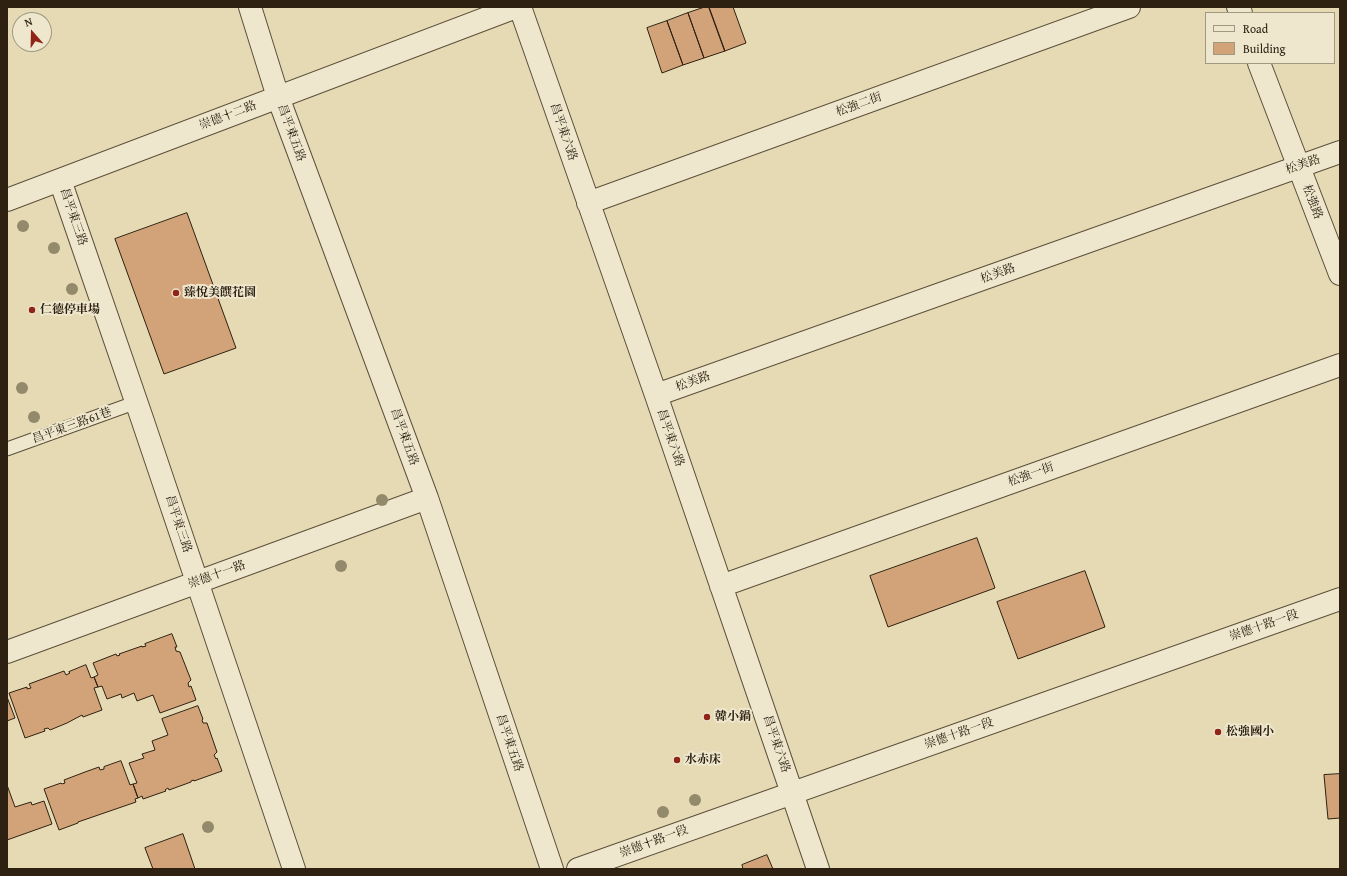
<!DOCTYPE html>
<meta charset="utf-8">
<style>
body{margin:0}
#map{position:relative;width:1347px;height:876px;overflow:hidden;background:#e5dab3;font-family:"Gentium Book Plus",serif}
canvas{display:block}
.frame{position:absolute;inset:0;border:8px solid #2e2111;pointer-events:none}
.legend{position:absolute;left:1205px;top:12px;width:130px;height:52px;box-sizing:border-box;background:#eee7ce;border:1px solid #a19882;margin:0;padding:5px 7px;list-style:none;font-size:12px;color:#2e2111}
.legend li{display:flex;align-items:center;gap:8px;height:20px}
.legend b{width:20px;border:1px solid #a19882}
.north{position:absolute;left:12px;top:12px;width:40px;height:40px;box-sizing:border-box;background:#eee7ce;border:1px solid #a19882;border-radius:50%;rotate:340deg;font-size:11px;font-weight:700;line-height:16px;text-align:center;color:#2e2111}
.north::after{content:'';display:block;margin:auto;width:14px;height:18px;background:#8f2418;clip-path:polygon(50% 0,100% 100%,50% 72%,0 100%)}
</style>
<div id="map">
<canvas width="1347" height="876"></canvas>
<div class="frame"></div>
<ul class="legend">
<li><b style="height:5px;background:#eee7ce"></b>Road</li>
<li><b style="height:11px;background:#d2a278"></b>Building</li>
</ul>
<div class="north">N</div>
</div>
<script>
const context = document.querySelector('canvas').getContext('2d');
context.lineJoin = 'round';
function fillPath(path, color) {
  context.fillStyle = color;
  context.fill(path, 'evenodd');
}
function stroke(path, color, width, dash) {
  context.strokeStyle = color;
  context.lineWidth = width;
  context.lineCap = dash ? 'butt' : 'round';
  context.setLineDash(dash || []);
  context.stroke(path);
}
function write(font, color, halo, rows, align = 'center') {
  context.font = font + ' "Gentium Book Plus","Noto Serif TC",serif';
  context.lineWidth = 4;
  context.setLineDash([]);
  context.textBaseline = 'middle';
  context.strokeStyle = halo;
  context.fillStyle = color;
  for (const [text, x, y, turn = 0] of rows) {
    context.save();
    context.translate(x, y);
    context.rotate((+turn || 0) * Math.PI / 180);
    context.textAlign = isNaN(turn) ? turn : align;
    if (halo) context.strokeText(text, 0, 0);
    context.fillText(text, 0, 0);
    context.restore();
  }
}
const building = new Path2D(`
 M 705,7 L 709,7 L 725,51 L 704,58 L 688,13 Z
 M 709,7 L 733,7 L 746,43 L 725,51 Z
 M 688,13 L 704,58 L 683,65 L 667,21 Z
 M 667,21 L 683,65 L 662,73 L 647,28 Z
 M 187,213 L 236,348 L 164,374 L 115,239 Z
 M 977,538 L 995,588 L 888,627 L 870,576 Z
 M 1085,571 L 1105,627 L 1018,659 L 997,602 Z
 M 172,634 L 177,647 L 175,647 L 176,651 L 180,652 L 191,680 L 188,683 L 189,687 L 191,686 L 196,700 L 160,713 L 153,695 L 137,701 L 134,693 L 122,698 L 121,694 L 107,699 L 102,686 L 98,687 L 94,677 L 98,675 L 93,663 L 116,654 L 117,656 L 120,655 L 119,654 L 142,646 L 142,647 L 146,646 L 145,644 Z
 M 86,665 L 91,678 L 94,677 L 98,687 L 94,688 L 102,710 L 83,717 L 82,715 L 67,723 L 50,730 L 48,728 L 44,729 L 45,731 L 25,738 L 9,693 L 27,687 L 27,689 L 31,688 L 29,684 L 64,671 L 66,675 L 70,673 L 69,672 Z
 M 7,697 L 15,718 L 7,721 Z
 M 198,706 L 203,719 L 202,720 L 203,723 L 207,723 L 217,752 L 214,755 L 216,759 L 217,758 L 222,771 L 194,781 L 194,780 L 191,781 L 191,782 L 169,790 L 168,788 L 165,790 L 166,791 L 143,799 L 142,796 L 138,798 L 133,784 L 137,783 L 129,763 L 144,758 L 142,754 L 155,750 L 152,741 L 168,735 L 162,719 Z
 M 121,761 L 130,785 L 133,784 L 138,798 L 135,799 L 136,802 L 78,822 L 78,823 L 59,830 L 44,789 L 61,783 L 62,784 L 65,783 L 64,780 L 85,772 L 99,767 L 100,770 L 104,769 L 104,767 Z
 M 1340,774 L 1340,818 L 1328,819 L 1324,775 Z
 M 7,785 L 15,807 L 31,802 L 32,805 L 44,801 L 52,824 L 7,840 Z
 M 183,834 L 195,869 L 153,869 L 145,848 Z
 M 767,855 L 773,869 L 743,869 L 742,865 Z`);
fillPath(building, '#d2a278');
stroke(building, '#2e2111', 1);
const service = new Path2D(`
 M 7,449 L 137,402`);
const minor = new Path2D(`
 M 250,7 L 278,97 L 427,498 L 552,869
 M 520,7 L 656,395 L 818,869
 M 1238,7 L 1241,13
 M 1259,63 L 1340,274
 M 60,180 C 140,409 216,639 294,869
 M 7,200 L 516,7
 M 588,203 L 1129,7
 M 656,395 L 1340,152
 M 721,586 L 1340,365
 M 7,652 L 427,498
 M 578,869 L 1340,599`);
stroke(service, '#5c4f3a', 15);
stroke(minor, '#5c4f3a', 24);
stroke(service, '#eee7ce', 13);
stroke(minor, '#eee7ce', 22);
context.fillStyle = '#928a6b';
for (const [x, y] of [
 [23,226],
 [54,248],
 [72,289],
 [22,388],
 [34,417],
 [382,500],
 [341,566],
 [695,800],
 [663,812],
 [208,827]
]) {
  context.beginPath();
  context.arc(x, y, 6, 0, 2 * Math.PI);
  context.fill();
}
for (const [x, y, r, color] of [
 [176,293,4,"#8f2418"],
 [32,310,4,"#8f2418"],
 [707,717,4,"#8f2418"],
 [1218,732,4,"#8f2418"],
 [677,760,4,"#8f2418"]
]) {
  const dot = new Path2D();
  dot.arc(x, y, r, 0, 2 * Math.PI);
  context.fillStyle = color;
  context.fill(dot);
  stroke(dot, '#eee7ce', 1.5);
}
write('12px', '#2e2111', '#eee7ce', [
 ["松強二街",859,105,-20],
 ["崇德十二路",228,116,-21],
 ["昌平東六路",563,132,71],
 ["昌平東五路",291,133,70],
 ["松美路",1303,165,-19],
 ["松強路",1312,202,69],
 ["昌平東三路",73,217,71],
 ["松美路",998,274,-20],
 ["松美路",693,382,-20],
 ["昌平東三路61巷",72,426,-20],
 ["昌平東五路",404,437,70],
 ["昌平東六路",670,438,71],
 ["松強一街",1031,475,-20],
 ["昌平東三路",178,524,72],
 ["崇德十一路",217,575,-20],
 ["崇德十路一段",1264,626,-19],
 ["崇德十路一段",959,734,-19],
 ["昌平東五路",509,743,71],
 ["昌平東六路",776,744,71],
 ["崇德十路一段",654,842,-20]
]);
write('bold 12px', '#2e2111', '#eee7ce', [
 ["臻悅美饌花園",184,293],
 ["仁德停車場",40,310],
 ["韓小鍋",715,717],
 ["松強國小",1226,732],
 ["水赤床",685,760]
], 'left');
</script>
